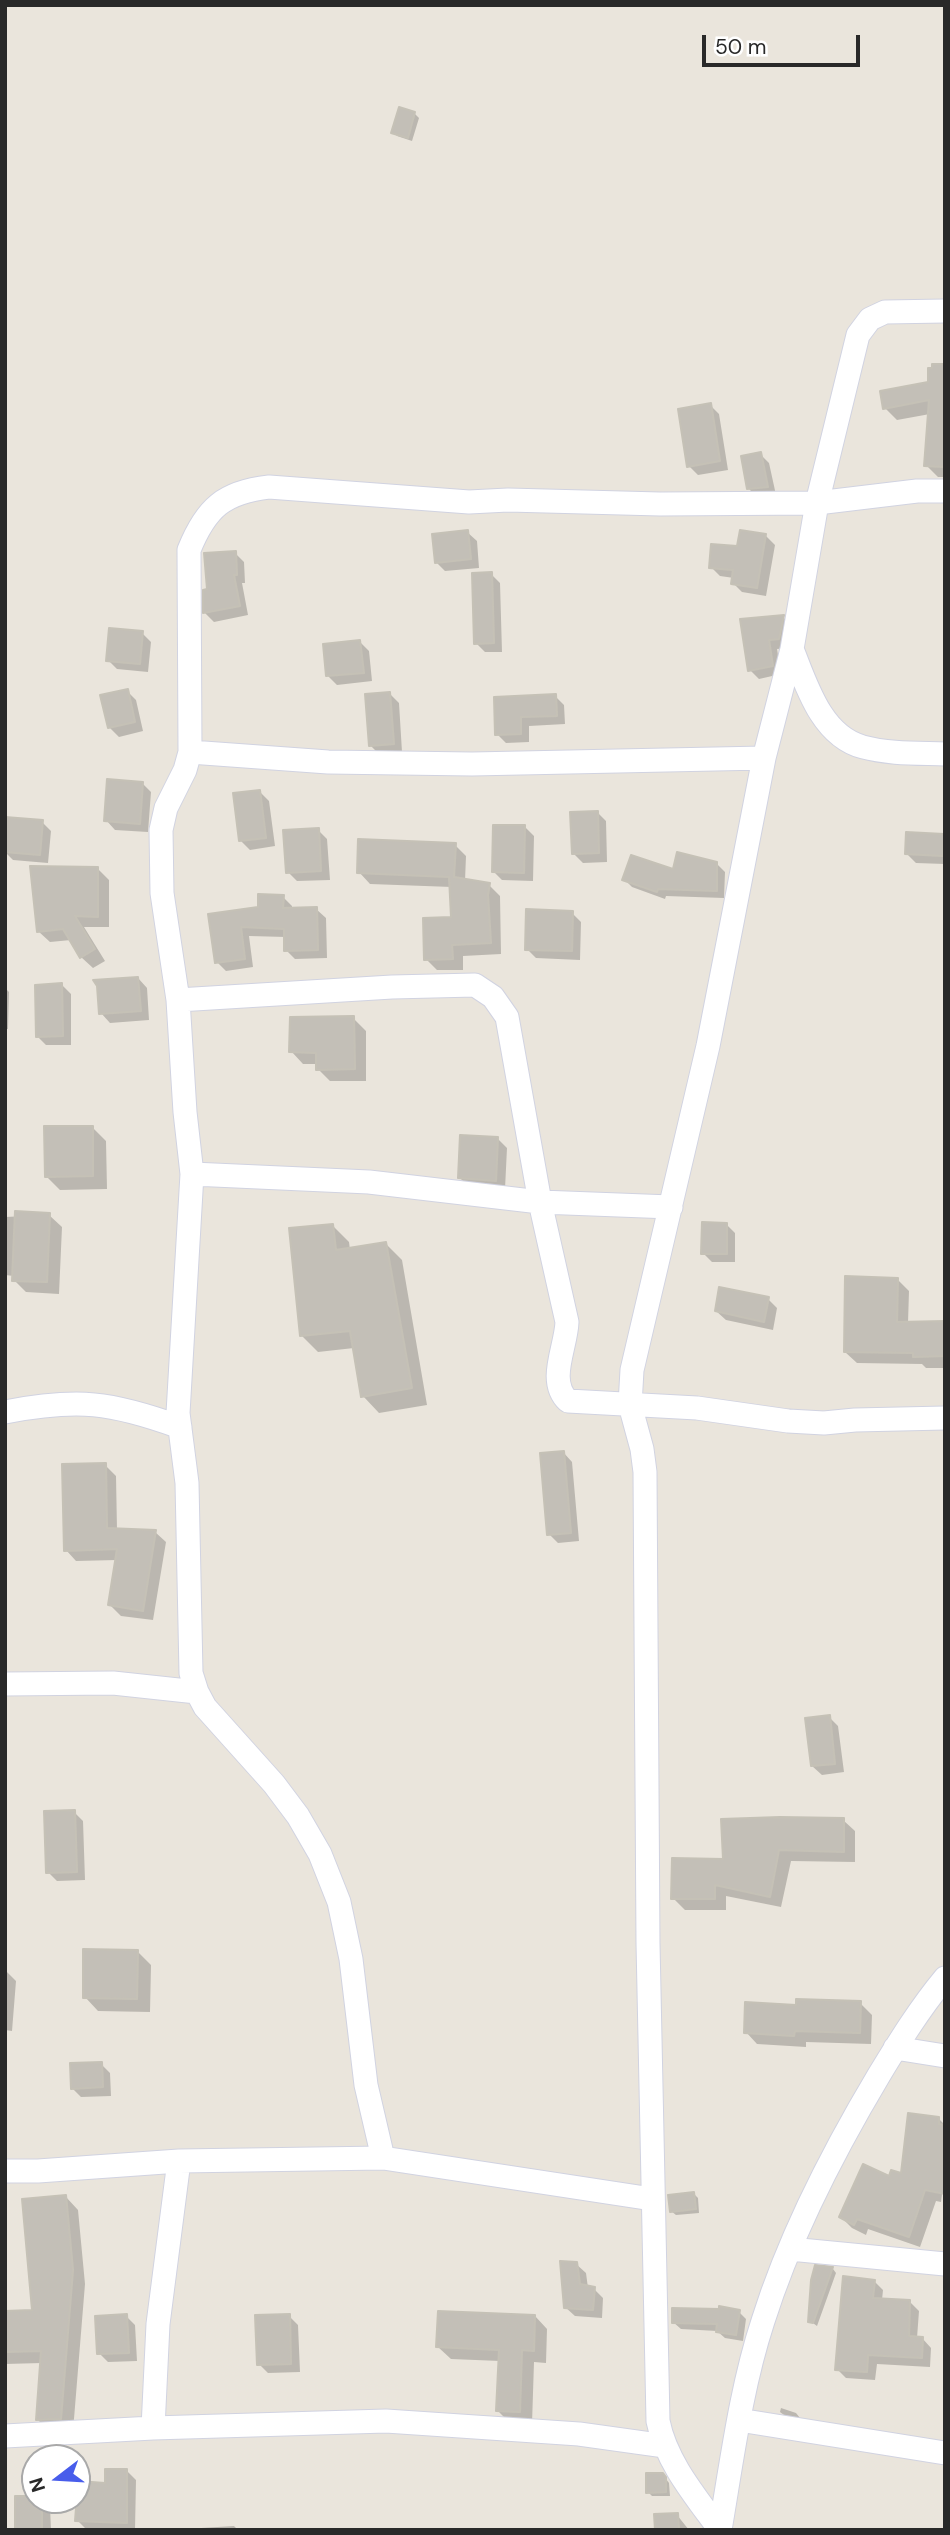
<!DOCTYPE html>
<style>
body{margin:0}
#map{position:relative;width:950px;height:2535px;overflow:hidden;background:#eae5dc;font-family:"DM Sans",sans-serif}
canvas{display:block}
.frame{position:absolute;inset:0;border:7px solid #292929;pointer-events:none}
.north{position:absolute;left:21px;top:2444px;width:70px;height:70px;box-sizing:border-box;background:#fff;border:2px solid #a9a9a9;border-radius:50%;rotate:253deg;font-size:19px;font-weight:700;line-height:28px;text-align:center;color:#292929}
.north::after{content:'';display:block;margin:auto;width:24px;height:32px;background:#485deb;clip-path:polygon(50% 0,100% 100%,50% 72%,0 100%)}
.scale{position:absolute;left:702px;top:35px;width:158px;height:32px;box-sizing:border-box;border:4px solid #292929;border-top:0;padding-left:9px;font-size:21px;line-height:24px;white-space:nowrap;color:#292929;-webkit-text-stroke:5px #fff;paint-order:stroke}
</style>
<div id="map">
<canvas width="950" height="2535"></canvas>
<div class="frame"></div>
<div class="north">N</div>
<div class="scale">50 m</div>
</div>
<script>
const context = document.querySelector('canvas').getContext('2d');
context.lineJoin = 'round';
function fillPath(path, color) {
  context.fillStyle = color;
  context.fill(path, 'evenodd');
}
function stroke(path, color, width, dash) {
  context.strokeStyle = color;
  context.lineWidth = width;
  context.lineCap = dash ? 'butt' : 'round';
  context.setLineDash(dash || []);
  context.stroke(path);
}
fillPath(new Path2D(`
 M 415,114 L 419,118 L 412,141 L 397,136 L 393,132 Z
 M 945,371 L 945,477 L 938,477 L 926,465 L 930,414 L 897,420 L 885,408 L 929,384 Z
 M 710,405 L 719,414 L 728,470 L 698,475 L 689,466 Z
 M 760,454 L 769,463 L 776,495 L 758,498 L 749,489 Z
 M 467,532 L 477,541 L 479,568 L 445,571 L 436,562 Z
 M 766,536 L 775,545 L 766,596 L 742,592 L 733,583 L 734,578 L 720,576 L 711,567 L 739,548 Z
 M 235,553 L 244,562 L 245,583 L 242,583 L 248,615 L 214,622 L 205,613 L 205,591 L 208,590 Z
 M 491,574 L 500,583 L 502,652 L 485,652 L 476,643 Z
 M 783,617 L 792,626 L 788,648 L 777,649 L 781,674 L 759,679 L 750,670 Z
 M 142,633 L 151,642 L 148,672 L 117,669 L 108,660 Z
 M 360,642 L 369,651 L 372,681 L 337,685 L 328,676 Z
 M 127,691 L 136,700 L 143,731 L 119,737 L 110,728 Z
 M 390,694 L 399,703 L 402,752 L 379,754 L 370,745 Z
 M 555,696 L 564,705 L 565,724 L 529,726 L 529,742 L 506,743 L 497,734 L 495,699 Z
 M 142,783 L 151,792 L 148,832 L 115,830 L 106,820 Z
 M 260,792 L 269,801 L 275,846 L 250,850 L 241,841 Z
 M 597,812 L 606,821 L 607,862 L 583,863 L 574,854 Z
 M 42,822 L 51,831 L 48,863 L 13,860 L 5,852 Z
 M 525,827 L 534,836 L 533,881 L 502,880 L 493,871 Z
 M 318,830 L 327,839 L 330,880 L 297,881 L 288,872 Z
 M 943,836 L 945,864 L 916,863 L 907,854 Z
 M 455,845 L 466,856 L 465,881 L 489,885 L 500,896 L 501,954 L 463,956 L 463,970 L 437,970 L 426,959 L 453,919 L 452,887 L 370,884 L 359,872 Z
 M 716,863 L 725,872 L 724,898 L 666,896 L 665,899 L 632,887 L 624,879 Z
 M 98,869 L 109,880 L 109,927 L 84,927 L 105,961 L 93,968 L 81,957 L 71,940 L 50,942 L 38,931 Z
 M 283,897 L 292,906 L 292,910 L 316,909 L 326,918 L 327,958 L 295,959 L 286,950 L 286,937 L 249,936 L 253,967 L 226,971 L 217,962 L 210,916 L 260,909 Z
 M 572,913 L 581,922 L 580,960 L 536,958 L 527,949 Z
 M 138,978 L 147,988 L 149,1020 L 110,1023 L 101,1013 Z
 M 62,985 L 71,994 L 71,1045 L 46,1045 L 37,1036 Z
 M 5,988 L 9,992 L 8,1029 L 5,1029 Z
 M 353,1018 L 366,1031 L 366,1081 L 330,1081 L 318,1069 L 318,1064 L 303,1064 L 291,1051 Z
 M 92,1127 L 106,1141 L 107,1189 L 60,1190 L 46,1176 Z
 M 498,1139 L 507,1148 L 505,1189 L 469,1187 L 460,1178 Z
 M 49,1215 L 62,1227 L 59,1294 L 26,1292 L 14,1280 L 14,1276 L 5,1275 L 5,1217 Z
 M 726,1224 L 735,1233 L 735,1262 L 712,1262 L 703,1253 Z
 M 332,1225 L 349,1242 L 350,1250 L 385,1243 L 402,1260 L 427,1405 L 379,1413 L 363,1396 L 354,1348 L 318,1352 L 302,1336 Z
 M 897,1279 L 909,1291 L 908,1323 L 945,1322 L 945,1368 L 926,1368 L 922,1364 L 857,1363 L 845,1352 Z
 M 768,1299 L 777,1308 L 773,1330 L 726,1320 L 716,1311 Z
 M 563,1452 L 572,1462 L 579,1541 L 558,1543 L 549,1534 Z
 M 105,1465 L 116,1476 L 117,1530 L 155,1532 L 166,1542 L 153,1620 L 121,1616 L 110,1605 L 117,1560 L 76,1561 L 66,1550 Z
 M 829,1717 L 838,1726 L 844,1772 L 822,1775 L 812,1766 Z
 M 74,1812 L 83,1821 L 85,1880 L 57,1881 L 48,1872 Z
 M 843,1820 L 855,1831 L 855,1862 L 791,1861 L 781,1907 L 726,1896 L 726,1910 L 685,1910 L 673,1898 L 725,1861 Z
 M 137,1951 L 151,1965 L 150,2012 L 98,2011 L 85,1997 Z
 M 5,1970 L 16,1981 L 12,2031 L 5,2030 Z
 M 860,2003 L 872,2015 L 871,2044 L 806,2042 L 806,2047 L 757,2044 L 746,2032 L 797,2007 Z
 M 101,2064 L 110,2073 L 111,2096 L 81,2097 L 72,2088 Z
 M 939,2119 L 945,2125 L 945,2172 L 941,2202 L 936,2201 L 920,2247 L 868,2229 L 866,2235 L 852,2228 L 841,2217 L 890,2179 L 902,2176 Z
 M 694,2194 L 698,2198 L 699,2213 L 676,2215 L 671,2211 Z
 M 66,2197 L 78,2210 L 85,2284 L 73,2431 L 50,2432 L 38,2420 L 42,2363 L 5,2364 L 5,2312 L 34,2312 Z
 M 576,2264 L 586,2273 L 588,2288 L 594,2289 L 603,2298 L 602,2318 L 575,2316 L 565,2307 Z
 M 816,2267 L 833,2269 L 836,2273 L 817,2326 L 810,2321 Z
 M 874,2281 L 883,2290 L 882,2300 L 910,2302 L 919,2311 L 917,2338 L 922,2338 L 931,2348 L 930,2367 L 877,2364 L 875,2380 L 846,2378 L 837,2369 Z
 M 739,2312 L 746,2319 L 743,2341 L 725,2338 L 717,2331 L 681,2329 L 673,2322 Z
 M 126,2316 L 135,2325 L 137,2361 L 108,2362 L 99,2353 Z
 M 289,2316 L 298,2325 L 300,2372 L 268,2373 L 259,2364 Z
 M 535,2316 L 547,2329 L 546,2363 L 534,2362 L 532,2424 L 510,2423 L 498,2411 L 500,2361 L 451,2359 L 438,2347 Z
 M 781,2408 L 796,2413 L 800,2418 L 784,2415 L 780,2412 Z
 M 127,2471 L 136,2480 L 135,2530 L 86,2529 L 77,2520 L 106,2485 Z
 M 663,2475 L 669,2483 L 670,2496 L 652,2496 L 648,2492 Z
 M 35,2497 L 35,2500 L 44,2500 L 50,2506 L 51,2530 L 17,2530 Z
 M 677,2515 L 689,2530 L 657,2530 Z
 M 234,2526 L 238,2530 L 201,2530 L 201,2528 Z`), '#0003');
const building = new Path2D(`
 M 399,107 L 415,112 L 408,138 L 391,133 Z
 M 932,364 L 945,364 L 945,467 L 924,466 L 929,400 L 883,409 L 880,391 L 928,382 L 928,368 L 932,368 Z
 M 711,403 L 720,461 L 687,467 L 678,409 Z
 M 761,452 L 768,487 L 747,489 L 741,456 Z
 M 468,530 L 471,559 L 435,563 L 432,534 Z
 M 740,530 L 766,534 L 757,588 L 731,584 L 733,570 L 709,568 L 711,544 L 737,546 Z
 M 236,551 L 237,575 L 234,575 L 240,606 L 203,613 L 203,590 L 207,589 L 204,553 Z
 M 492,572 L 494,643 L 474,644 L 472,573 Z
 M 784,615 L 779,639 L 769,640 L 773,666 L 748,671 L 740,619 Z
 M 109,628 L 143,631 L 140,664 L 106,661 Z
 M 360,640 L 364,673 L 326,676 L 323,644 Z
 M 128,689 L 135,722 L 108,728 L 100,695 Z
 M 390,692 L 394,744 L 369,746 L 365,694 Z
 M 556,694 L 557,716 L 521,717 L 521,734 L 495,735 L 494,697 Z
 M 107,779 L 143,782 L 140,824 L 104,821 Z
 M 260,790 L 266,838 L 239,841 L 233,793 Z
 M 598,811 L 599,853 L 572,854 L 570,812 Z
 M 5,817 L 43,820 L 40,855 L 5,852 Z
 M 493,825 L 525,825 L 524,873 L 492,872 Z
 M 319,828 L 321,871 L 286,873 L 283,830 Z
 M 906,832 L 944,834 L 943,856 L 905,854 Z
 M 358,839 L 456,843 L 454,877 L 490,883 L 488,895 L 491,943 L 452,945 L 453,959 L 424,960 L 423,918 L 451,917 L 449,877 L 357,873 Z
 M 677,852 L 717,862 L 717,891 L 658,889 L 657,892 L 622,880 L 631,855 L 673,869 Z
 M 30,866 L 98,867 L 98,917 L 75,916 L 95,949 L 80,958 L 63,929 L 37,932 Z
 M 258,894 L 284,895 L 283,908 L 317,907 L 318,950 L 284,951 L 284,929 L 241,927 L 245,959 L 215,963 L 208,914 L 258,907 Z
 M 526,909 L 573,911 L 572,951 L 525,950 Z
 M 138,977 L 141,1011 L 99,1014 L 97,986 L 93,980 Z
 M 62,983 L 63,1036 L 36,1037 L 35,985 Z
 M 354,1016 L 355,1069 L 316,1070 L 316,1053 L 289,1052 L 290,1017 Z
 M 44,1126 L 93,1126 L 93,1176 L 45,1177 Z
 M 460,1135 L 498,1137 L 496,1181 L 458,1178 Z
 M 15,1211 L 50,1213 L 47,1282 L 12,1281 Z
 M 702,1222 L 727,1223 L 727,1254 L 701,1254 Z
 M 333,1224 L 336,1250 L 386,1242 L 412,1388 L 361,1397 L 350,1331 L 300,1336 L 289,1228 Z
 M 845,1276 L 898,1278 L 897,1322 L 945,1321 L 945,1356 L 913,1357 L 913,1353 L 844,1352 Z
 M 719,1287 L 769,1297 L 764,1322 L 715,1311 Z
 M 564,1451 L 571,1533 L 547,1535 L 540,1453 Z
 M 106,1463 L 107,1528 L 156,1530 L 143,1611 L 108,1605 L 117,1549 L 64,1551 L 62,1464 Z
 M 830,1715 L 835,1764 L 811,1766 L 805,1718 Z
 M 75,1810 L 77,1872 L 46,1873 L 44,1811 Z
 M 780,1817 L 844,1818 L 844,1852 L 779,1850 L 770,1897 L 715,1885 L 715,1899 L 671,1899 L 672,1858 L 723,1859 L 721,1819 Z
 M 83,1949 L 138,1950 L 137,1999 L 83,1998 Z
 M 796,1999 L 861,2001 L 860,2033 L 795,2031 L 794,2036 L 744,2033 L 745,2002 L 796,2005 Z
 M 102,2062 L 103,2087 L 71,2089 L 70,2063 Z
 M 908,2113 L 939,2117 L 939,2124 L 945,2125 L 945,2194 L 925,2190 L 909,2237 L 857,2219 L 854,2225 L 839,2217 L 863,2164 L 889,2176 L 891,2170 L 901,2173 Z
 M 694,2192 L 696,2209 L 670,2212 L 668,2195 Z
 M 66,2195 L 73,2270 L 61,2419 L 36,2420 L 41,2351 L 5,2352 L 5,2311 L 32,2310 L 22,2199 Z
 M 560,2261 L 577,2262 L 580,2284 L 595,2287 L 593,2310 L 564,2308 Z
 M 815,2265 L 833,2267 L 813,2323 L 808,2322 L 811,2280 Z
 M 843,2276 L 875,2280 L 873,2298 L 910,2300 L 909,2336 L 923,2337 L 922,2358 L 868,2355 L 867,2372 L 835,2370 Z
 M 719,2306 L 740,2310 L 736,2335 L 716,2332 L 717,2324 L 672,2323 L 672,2308 L 719,2309 Z
 M 438,2311 L 535,2315 L 534,2351 L 522,2350 L 520,2412 L 496,2411 L 499,2350 L 436,2347 Z
 M 127,2314 L 129,2353 L 97,2354 L 95,2316 Z
 M 290,2314 L 291,2364 L 257,2365 L 255,2315 Z
 M 105,2469 L 127,2469 L 127,2523 L 75,2521 L 78,2481 L 105,2483 Z
 M 646,2473 L 663,2473 L 666,2477 L 666,2492 L 646,2493 Z
 M 15,2496 L 35,2496 L 35,2500 L 42,2500 L 42,2530 L 15,2530 Z
 M 678,2513 L 679,2530 L 655,2530 L 654,2514 Z`);
fillPath(building, '#c3bfb7');
stroke(building, '#c5c1b6', 2);
const minor = new Path2D(`
 M 792,649 C 806,684 821,736 863,747 C 889,754 918,753 945,754
 M 190,752 L 328,762 L 472,764 L 764,758
 M 178,1000 L 392,987 L 475,985 L 493,997 L 507,1017 L 540,1202 L 567,1322 C 566,1348 547,1381 568,1401 L 697,1408 L 788,1421 L 824,1423 L 855,1420 L 945,1418
 M 192,1174 L 369,1182 L 540,1202 L 671,1207
 M 5,1412 C 78,1398 111,1402 180,1427
 M 5,1684 L 113,1683 L 197,1692
 M 895,2048 L 945,2056
 M 383,2158 L 366,2085 L 351,1959 L 339,1902 L 320,1854 L 298,1816 L 274,1784 L 205,1707 L 197,1692 L 191,1673 L 187,1483 L 178,1413 L 192,1174 L 185,1112 L 178,1000 L 162,893 L 161,830 L 166,808 L 185,770 L 190,752 L 189,550 C 206,508 224,492 269,487 L 469,502 L 508,500 L 660,504 L 817,503 L 917,491 L 945,491
 M 5,2171 L 38,2171 L 179,2161 L 383,2158 L 652,2199
 M 790,2249 L 945,2264
 M 739,2420 L 945,2453
 M 153,2428 L 158,2324 L 179,2161
 M 5,2436 L 153,2428 L 386,2421 L 579,2434 L 665,2446
 M 720,2530 C 696,2497 666,2462 658,2421 L 648,1943 L 645,1472 L 642,1449 L 630,1405 L 632,1370 L 708,1046 L 764,758 L 792,649 L 817,503 L 858,335 L 870,319 L 885,312 L 945,311
 M 720,2530 C 732,2460 741,2388 763,2321 C 790,2235 833,2152 879,2075 C 899,2042 920,2008 945,1978`);
stroke(minor, '#d1d3e1', 25);
stroke(minor, '#fff', 23);
</script>
